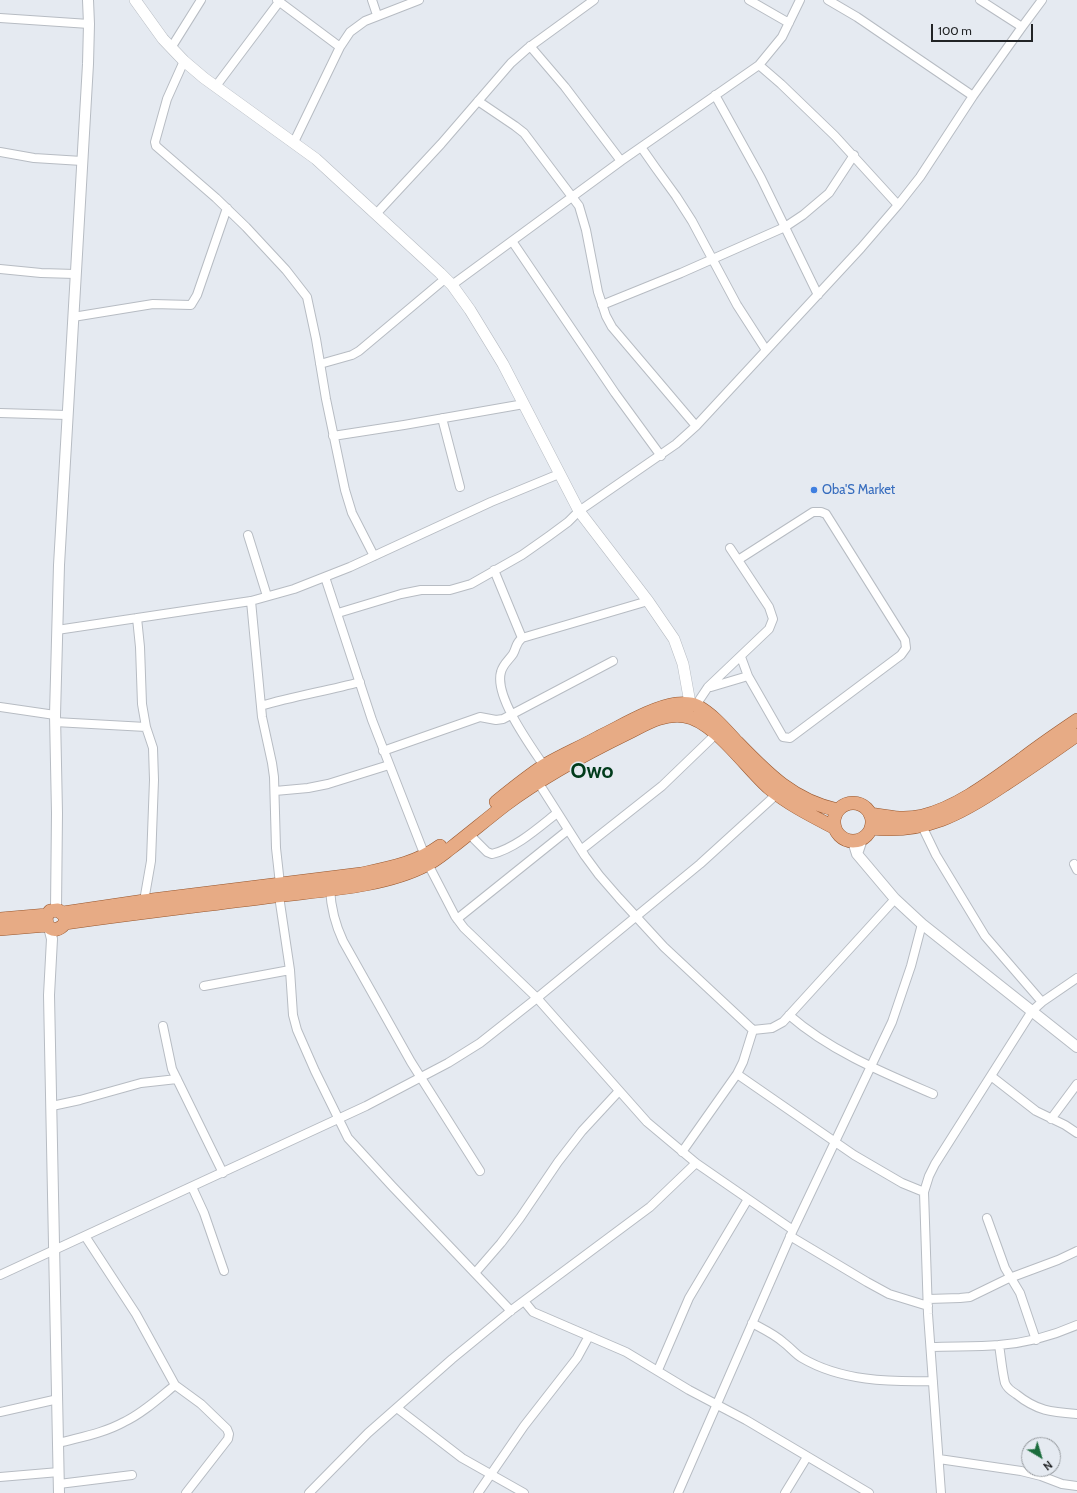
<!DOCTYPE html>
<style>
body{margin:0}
#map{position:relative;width:1077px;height:1493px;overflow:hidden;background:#e5eaf1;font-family:Cabin,sans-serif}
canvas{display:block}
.north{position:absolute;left:1021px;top:1437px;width:40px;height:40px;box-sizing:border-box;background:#e5eaf1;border:1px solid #979ba0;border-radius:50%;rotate:142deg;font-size:11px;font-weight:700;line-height:16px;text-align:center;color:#222426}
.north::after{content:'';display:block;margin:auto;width:14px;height:18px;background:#1b6c3c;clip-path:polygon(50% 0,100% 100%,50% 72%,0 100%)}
.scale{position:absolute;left:931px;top:24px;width:102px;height:18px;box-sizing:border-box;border:2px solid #222426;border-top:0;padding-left:5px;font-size:12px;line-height:14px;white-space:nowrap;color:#222426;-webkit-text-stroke:3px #e5eaf1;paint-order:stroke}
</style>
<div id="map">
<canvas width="1077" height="1493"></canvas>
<div class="north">N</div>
<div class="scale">100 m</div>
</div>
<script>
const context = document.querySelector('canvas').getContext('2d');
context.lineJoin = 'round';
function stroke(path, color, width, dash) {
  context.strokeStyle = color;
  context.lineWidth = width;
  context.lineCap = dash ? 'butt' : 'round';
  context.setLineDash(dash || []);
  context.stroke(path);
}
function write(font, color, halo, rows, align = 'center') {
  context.font = font + ' Cabin,sans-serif';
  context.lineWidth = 3;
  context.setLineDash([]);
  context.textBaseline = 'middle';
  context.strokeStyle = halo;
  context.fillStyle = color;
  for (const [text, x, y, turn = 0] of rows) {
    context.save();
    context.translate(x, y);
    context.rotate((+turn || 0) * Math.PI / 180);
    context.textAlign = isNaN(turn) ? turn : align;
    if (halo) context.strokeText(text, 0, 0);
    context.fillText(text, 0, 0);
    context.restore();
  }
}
const minor = new Path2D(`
 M 277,0 L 340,47
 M 372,0 L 377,15
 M 749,0 L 789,23
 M 828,0 L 857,17 L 973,96
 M 980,0 L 1022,27
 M 0,18 L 89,24
 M 530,46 L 565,87 L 621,161
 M 171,48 L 201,0
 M 184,61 L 167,99 L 155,142 L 156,146 L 216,198 L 246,227 L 286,270 L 307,297 L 316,339 L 326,399 L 345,490 L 352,513 L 374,556
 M 759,65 L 781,84 L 835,136 L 898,205
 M 216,86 L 279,2
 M 715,95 L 761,178 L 818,295
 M 478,101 L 515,126 L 524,133 L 579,206 L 586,230 L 598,292 L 606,316 L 612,327 L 696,426
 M 294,142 L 340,47 L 350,32 L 365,21 L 419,0
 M 641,147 L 655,167 L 676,196 L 692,221 L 737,305 L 766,350
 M 0,152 L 34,158 L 82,161
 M 376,214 L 441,144 L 511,63 L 528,48 L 594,0
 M 512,241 L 615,393 L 661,456
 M 0,269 L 41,273 L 75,274
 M 452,285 L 621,161 L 759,65 L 782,37 L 800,0
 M 602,305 L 681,273 L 785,227 L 803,215 L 829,193 L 854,155
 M 73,317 L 153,304 L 191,305 L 197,295 L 227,208
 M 320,364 L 352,355 L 359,351 L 446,278
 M 0,413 L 67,415
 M 442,418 L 460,487
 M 333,436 L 404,425 L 524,404
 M 248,535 L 267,596
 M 738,560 L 813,512 L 821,512 L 826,514 L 905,640 L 906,648 L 901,655 L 790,738 L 783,737 L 748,676 L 741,657
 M 494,570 L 522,638
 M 325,577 L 372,720 L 425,856
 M 251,601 L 262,717 L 272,763 L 274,777 L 276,848 L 280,884
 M 338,613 L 401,594 L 421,590 L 450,590 L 471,584 L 522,555 L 549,536 L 568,522 L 579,511 L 676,444 L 696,426 L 861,248 L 898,205 L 920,177 L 973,96 L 1022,27 L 1042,0
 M 137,618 L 140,647 L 142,704 L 146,727 L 153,748 L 154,780 L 151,861 L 144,901
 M 57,630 L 251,601 L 294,589 L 350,567 L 491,502 L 559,474
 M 711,687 L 748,676
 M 696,705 L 708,687 L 769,629 L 773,619 L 769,607 L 730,548
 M 261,706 C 294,696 327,691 360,682
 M 0,707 L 55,715
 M 55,722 L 146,727
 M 383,751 L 480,717 L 496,720 L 503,719 L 613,661
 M 544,766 C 530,745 494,696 501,672 C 503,664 509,660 513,654 C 517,647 515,644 522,638 L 648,601
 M 538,782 L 585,856 L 599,875 L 619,898 L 664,947 L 753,1030 L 772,1028 L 783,1022 L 895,899
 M 275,791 L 308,788 L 328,784 L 389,765
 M 922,826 L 936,855 L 985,936 L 1042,1002
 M 469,834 L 487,852 L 492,854 C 516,848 538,828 557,813
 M 581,850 L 662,786 L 716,734
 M 428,864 L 455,916 L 464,928 L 537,998 L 647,1122 L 696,1163 L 793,1230
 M 1074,864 L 1077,870
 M 330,889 C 331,908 335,924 343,941 L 411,1062 L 480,1171
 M 279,896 L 290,970 L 293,1015 L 297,1030 L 315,1071 L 348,1138 L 392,1186 L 511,1311
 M 457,919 L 568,830
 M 204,986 L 290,970
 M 789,1015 C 830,1051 884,1073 933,1094
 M 163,1026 L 172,1069 L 223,1173
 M 737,1074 L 854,1155 L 902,1183 L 924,1192
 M 991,1076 L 1036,1111 L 1065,1125 L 1077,1133
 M 52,1106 L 80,1100 L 141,1083 L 177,1079
 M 1051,1119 L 1077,1084
 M 682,1152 L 737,1074 L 743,1062 L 753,1030
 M 192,1187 L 204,1213 L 224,1271
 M 987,1218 L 1005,1268 L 1020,1293 L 1036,1340
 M 85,1236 L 136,1314 L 175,1385 L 201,1404 L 227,1429 L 229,1434 L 228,1439 L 186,1493
 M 790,1236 L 867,1282 L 889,1294 L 928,1306
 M 475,1273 L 501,1243 L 520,1218 L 558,1162 L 582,1131 L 619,1091
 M 0,1275 L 366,1106 L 448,1063 L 480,1043 L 537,998 L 700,864 L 777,794
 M 928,1299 L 960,1298 L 970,1297 L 1007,1279 L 1058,1260 L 1077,1251
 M 524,1301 L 533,1312 L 626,1352 L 689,1390 L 746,1420 L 869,1493
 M 752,1323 C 763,1329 774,1334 783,1342 C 790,1347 795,1354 802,1358 C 841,1381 889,1382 933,1381
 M 999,1345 C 1001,1357 1002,1371 1005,1383 C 1007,1388 1011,1391 1016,1394 C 1037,1411 1051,1412 1077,1414
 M 931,1347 C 953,1346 977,1347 999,1345 C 1026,1343 1052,1336 1077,1325
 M 658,1370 L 689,1298 L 748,1199
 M 397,1408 L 462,1458 L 524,1493
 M 0,1412 L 58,1399
 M 59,1443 C 81,1437 104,1433 124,1422 C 143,1413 159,1398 175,1385
 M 939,1459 L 1021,1471 L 1041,1476 L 1062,1484 L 1077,1486
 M 0,1477 L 59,1472
 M 59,1484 L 132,1475
 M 309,1493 L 368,1433 L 452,1359 L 513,1309 L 650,1207 L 696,1163
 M 478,1493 L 524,1426 L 577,1358 L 589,1336
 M 678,1493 L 793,1230 L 892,1022 L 911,966 L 922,924
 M 785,1493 L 807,1457
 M 941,1493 L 928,1314 L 924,1192 L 929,1176 L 935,1164 L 1032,1011 L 1042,1002 L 1077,978`);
const tertiary = new Path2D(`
 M 853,841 L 857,854 L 895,899 L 922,924 L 1077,1047
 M 857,854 L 862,839
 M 56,909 L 57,813 L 55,715 L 59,565 L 88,64 L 89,24 L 88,0
 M 49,927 L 52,939 L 49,995 L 59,1493`);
const secondary = new Path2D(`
 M 135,0 L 163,39 L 184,61 L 204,78 L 316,159 L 440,273 L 452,285 L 470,310 L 503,364 L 579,511 L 648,601 L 674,639 L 683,664 L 690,703`);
const primary = new Path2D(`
 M 496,802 C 512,789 528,776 545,765 C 562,755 581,747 599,737 C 620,727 653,707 676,704 C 683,703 691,703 697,706 C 712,714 723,727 735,740 C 766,772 793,801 838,810
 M834 822a19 19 0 1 1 38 0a19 19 0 1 1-38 0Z
 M 870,814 C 887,817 904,820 922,816 C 957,808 993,780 1022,759 C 1040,745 1058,733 1077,720
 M 871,828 C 925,834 961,814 1004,785 C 1029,769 1053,752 1077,735
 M 63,913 L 144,901 L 361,874 C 389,868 417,863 440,846
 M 0,919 L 47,915
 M 65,923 L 65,916 L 58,910 L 50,911 L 46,917 L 47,925 C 53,932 60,930 65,923 C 135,913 205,905 275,896 C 322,890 384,887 426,865 C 435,861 443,854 451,848 C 469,834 487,819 505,805 C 544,776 585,754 628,733 C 646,724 663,713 684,716 C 714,720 746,768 769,788 C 788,804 812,816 835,828
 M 0,929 L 47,925`);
stroke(minor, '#b7bcc3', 10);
stroke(tertiary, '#b7bcc3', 12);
stroke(secondary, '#b7bcc3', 12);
stroke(primary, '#98572e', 14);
stroke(minor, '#fff', 8);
stroke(tertiary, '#fff', 10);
stroke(secondary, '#fff', 11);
stroke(primary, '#e7ab85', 13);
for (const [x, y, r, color] of [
 [814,490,4,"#3f7fe0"]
]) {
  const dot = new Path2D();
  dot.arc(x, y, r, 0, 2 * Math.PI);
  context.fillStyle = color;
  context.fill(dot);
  stroke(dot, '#e5eaf1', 1.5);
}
write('13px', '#366cbe', '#e5eaf1', [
 ["Oba'S Market",822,490]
], 'left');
write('bold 21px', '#003b1b', '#e5eaf1', [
 ["Owo",592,772]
]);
</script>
